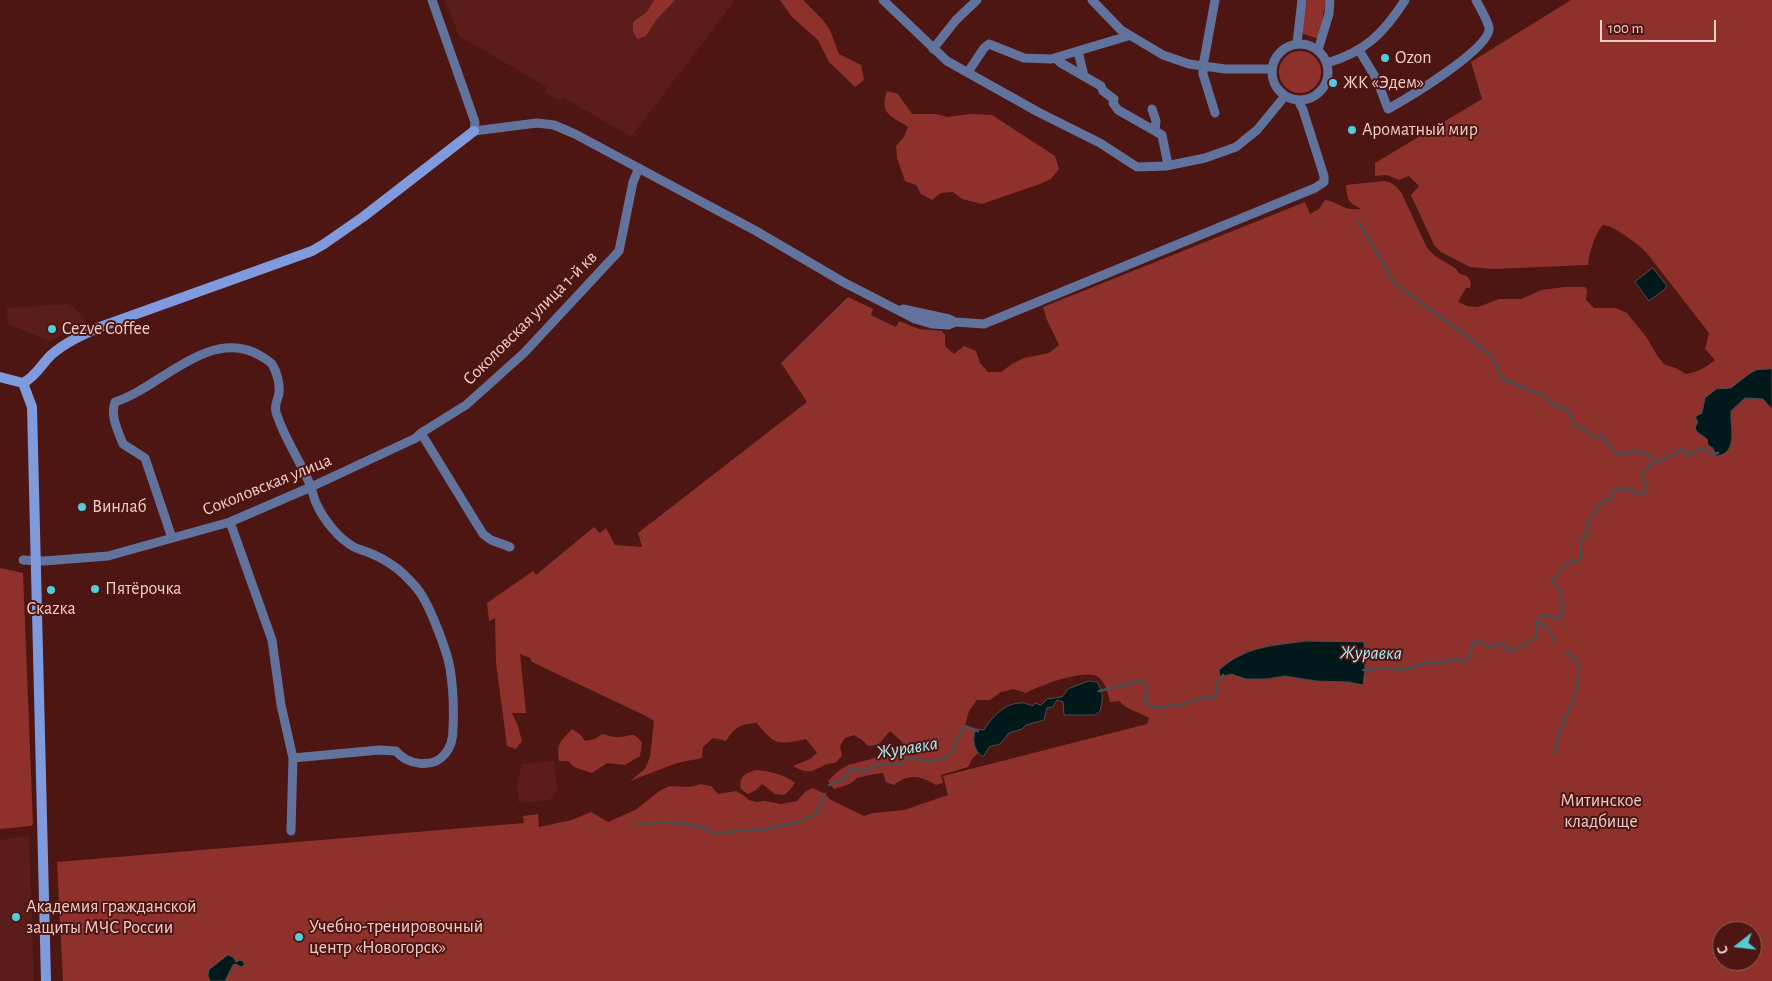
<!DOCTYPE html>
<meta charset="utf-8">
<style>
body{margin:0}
#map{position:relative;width:1772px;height:981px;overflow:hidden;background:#4d1613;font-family:"Alegreya Sans",sans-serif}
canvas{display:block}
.north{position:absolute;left:1712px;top:921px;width:50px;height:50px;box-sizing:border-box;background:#4d1613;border:1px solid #8f5f5b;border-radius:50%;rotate:254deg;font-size:14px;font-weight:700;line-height:20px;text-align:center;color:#f2cdc8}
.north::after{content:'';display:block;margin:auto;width:18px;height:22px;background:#53cbda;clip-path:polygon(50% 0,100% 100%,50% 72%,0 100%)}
.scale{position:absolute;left:1600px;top:20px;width:116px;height:22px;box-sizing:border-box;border:2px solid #f2cdc8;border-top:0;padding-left:6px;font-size:15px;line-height:18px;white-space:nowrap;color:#f2cdc8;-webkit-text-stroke:4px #4d1613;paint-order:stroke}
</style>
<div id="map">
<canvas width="1772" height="981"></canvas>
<div class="north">С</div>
<div class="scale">100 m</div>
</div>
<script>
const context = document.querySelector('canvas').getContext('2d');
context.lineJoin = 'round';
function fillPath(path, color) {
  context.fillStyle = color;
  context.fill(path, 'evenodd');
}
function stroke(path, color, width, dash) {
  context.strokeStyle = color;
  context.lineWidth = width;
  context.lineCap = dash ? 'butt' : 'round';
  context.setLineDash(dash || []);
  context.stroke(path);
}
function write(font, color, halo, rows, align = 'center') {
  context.font = font + ' "Alegreya Sans",sans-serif';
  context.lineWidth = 4;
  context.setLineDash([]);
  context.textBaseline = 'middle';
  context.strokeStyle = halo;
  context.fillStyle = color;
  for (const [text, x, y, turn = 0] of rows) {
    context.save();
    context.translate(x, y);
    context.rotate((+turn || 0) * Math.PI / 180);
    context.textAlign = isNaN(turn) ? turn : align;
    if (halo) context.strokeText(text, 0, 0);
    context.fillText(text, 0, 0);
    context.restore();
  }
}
fillPath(new Path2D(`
 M 445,0 L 735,0 L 631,137 L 563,97 L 560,101 L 544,92 L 547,87 L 459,36 Z
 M 69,304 L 84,317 L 86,326 L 49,341 L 8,324 L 7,308 Z
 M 554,761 L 557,789 L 550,800 L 519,803 L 517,785 L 522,764 Z
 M 29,836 L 34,981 L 0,981 L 0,840 Z`), '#5b1d1a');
fillPath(new Path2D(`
 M 654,0 L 675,0 L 656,20 L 646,36 L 637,39 L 633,31 L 633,22 L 647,12 Z
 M 780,0 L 803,0 L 823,20 L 830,30 L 839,54 L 861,65 L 864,80 L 855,87 L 829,62 L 818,40 L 792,17 Z
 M 1307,0 L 1326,0 L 1319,39 L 1301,33 Z
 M 1571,0 L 1772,0 L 1772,369 L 1756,370 L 1731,388 L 1705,398 C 1703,410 1698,421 1698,432 L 1707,439 L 1716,455 C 1739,455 1730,425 1731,411 L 1745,398 L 1763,399 L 1772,409 L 1772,981 L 63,981 L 57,862 L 524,823 L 523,816 L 538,814 L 539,827 L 572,820 L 591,812 L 608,822 L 635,810 L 661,790 L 670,786 L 690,787 L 701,784 L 711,786 L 718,794 L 736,791 L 743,795 L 749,800 L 757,802 L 765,801 L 781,804 L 797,801 L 806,791 L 813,788 L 825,794 L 831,800 L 864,816 L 873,813 L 904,810 L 948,795 L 943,776 L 1147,724 L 1149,718 C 1139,712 1127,710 1119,701 L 1110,702 C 1108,693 1106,683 1098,677 C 1086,668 1038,686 1026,693 L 1014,689 L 1001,692 L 990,700 L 977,700 L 969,711 L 965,726 L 976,729 L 973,738 L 978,753 L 972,759 L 968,767 L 941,775 L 943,783 L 936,785 C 920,776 910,773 894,785 L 886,782 L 883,773 L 874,774 L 857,778 L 850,784 L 834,789 L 828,781 L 837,772 L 848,765 L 886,755 L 899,754 L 902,742 L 890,731 L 878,745 L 868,746 L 862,740 L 854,735 L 845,738 L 840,746 L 842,756 L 835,763 C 815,764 816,779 793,766 L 810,759 L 817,753 L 806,739 C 778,745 775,746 757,723 C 740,724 735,727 726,741 L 713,738 L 703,747 L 702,758 L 677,763 L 630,781 L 645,769 L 650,757 L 654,721 L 646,716 L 532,662 L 530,658 L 520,654 L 526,713 L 512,713 L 518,726 L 522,741 L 516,749 L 507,746 L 496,663 L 495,618 L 489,621 L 487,603 L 533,571 L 536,575 L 594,527 L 600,533 L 606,528 L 615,545 L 642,547 L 638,533 L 807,402 L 781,363 L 848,297 L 873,309 L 871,315 L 896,327 L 899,321 L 919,329 L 942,331 L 945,335 L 945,346 L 954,354 L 964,346 L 976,351 L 980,363 L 988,372 L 1001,372 L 1012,364 L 1024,358 L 1049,353 L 1059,345 L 1047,320 L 1043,307 L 1305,202 L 1310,214 L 1319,209 L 1325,200 C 1341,202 1340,211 1361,209 C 1348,202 1347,200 1346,185 L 1384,181 C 1393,182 1397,187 1402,194 L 1427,248 L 1435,256 L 1455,268 L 1460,274 L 1467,276 L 1471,282 L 1470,288 L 1466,288 L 1458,302 L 1467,306 L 1478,307 L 1499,299 L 1521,299 L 1542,290 L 1564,287 L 1585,287 L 1587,290 L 1586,300 L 1594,308 L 1616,308 L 1627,313 L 1647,338 L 1658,357 L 1665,365 L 1676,368 L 1686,374 C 1698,372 1705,368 1715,360 L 1705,349 L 1709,333 L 1646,252 C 1638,244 1613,225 1603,225 C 1595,233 1589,254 1588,265 L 1493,269 L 1470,267 L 1441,252 L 1434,245 L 1411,195 L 1419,186 L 1409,176 L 1399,180 L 1387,175 L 1375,176 L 1375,163 L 1482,99 L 1471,62 ZM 1365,670 L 1362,685 L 1349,682 L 1316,681 L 1285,676 L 1267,679 L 1246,679 L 1231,674 ZM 1722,931 L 1752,931 L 1752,961 L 1722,961 Z
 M1279 72a21 21 0 1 1 42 0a21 21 0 1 1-42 0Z
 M 887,91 L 898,94 L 912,114 L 936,114 L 947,117 L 970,114 L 992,115 L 1055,156 L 1059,169 L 1051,179 L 1040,184 L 982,204 L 962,199 L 953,192 L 941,193 L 932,200 L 921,194 L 916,185 L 905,181 L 897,158 L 896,146 L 904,137 L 908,127 C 891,116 879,114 887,91 Z
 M 0,568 L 23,573 L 33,824 L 31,826 L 0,829 Z
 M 572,729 L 580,734 L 585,741 L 595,739 L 602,734 C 608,735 614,738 620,737 C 631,737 633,730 642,743 L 640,756 L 625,765 L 607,763 L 592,773 L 574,767 L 568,761 L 559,761 C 556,742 561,742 572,729 Z
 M 757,770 C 771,772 784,774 795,783 L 790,790 L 784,795 L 775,794 L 762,784 L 756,790 L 748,794 L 741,789 C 738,777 746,772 757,770 Z`), '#8e302b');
const water = new Path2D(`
 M 1653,268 L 1667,286 L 1665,288 L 1665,289 L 1649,301 L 1635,282 Z
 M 1772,369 L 1772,409 L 1763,399 L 1745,398 L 1731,411 C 1730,426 1739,454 1716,456 L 1713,448 L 1708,445 L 1707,439 L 1697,432 L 1695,427 L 1698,422 L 1695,417 L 1702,413 L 1705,398 L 1716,389 L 1731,388 L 1749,374 L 1756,370 Z
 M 1305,641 L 1364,642 L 1365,670 L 1363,685 L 1349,682 L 1316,681 L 1285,676 L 1267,679 L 1246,679 L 1231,674 L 1220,677 L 1219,670 C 1246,646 1271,646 1305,641 Z
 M 1089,681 L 1097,682 C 1104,693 1103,699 1100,711 L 1095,715 L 1064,715 L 1063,702 L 1057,700 L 1053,707 L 1047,708 L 1044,720 L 1026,725 L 1022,729 L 1009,733 L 1000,744 L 989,747 L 983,757 C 973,750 972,739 976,729 L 984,730 C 991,718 1005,703 1020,703 C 1024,702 1029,705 1033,706 L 1035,703 L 1041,705 L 1047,699 L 1062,697 L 1068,689 Z
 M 228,955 L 233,957 L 236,962 L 240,960 L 244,962 L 244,965 L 241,967 L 236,964 L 233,965 L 225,981 L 210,981 L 208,975 L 209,970 Z`);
fillPath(water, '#02191c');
stroke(water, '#4a4f50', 1);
stroke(new Path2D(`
 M 1358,221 L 1395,284 L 1470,338 L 1493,358 L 1501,378 L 1544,396 L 1556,407 L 1566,408 L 1577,429 L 1581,427 L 1595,438 L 1601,435 L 1618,455 L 1636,451 L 1651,456 L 1654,463
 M 1538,621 L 1543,627 L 1548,627 L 1554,641
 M 1363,670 L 1388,668 L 1403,670 L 1426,663 L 1441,663 L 1456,659 L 1464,661 L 1471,656 L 1471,648 L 1475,641 L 1489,647 L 1503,643 L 1506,645 L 1508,652 C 1520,649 1526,643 1536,638 L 1538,618 L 1542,615 L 1557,619 L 1563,615 L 1561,613 L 1564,606 L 1560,602 C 1561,594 1561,587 1553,583 L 1552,581 C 1561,571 1564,561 1578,561 L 1582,553 L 1580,551 L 1581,538 L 1587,537 L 1588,520 C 1600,514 1596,499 1611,499 L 1614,490 L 1617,488 L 1624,491 L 1628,489 L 1640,494 L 1646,492 L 1647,486 L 1642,477 L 1643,471 L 1647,470 L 1652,463 L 1658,462 L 1662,459 L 1666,459 L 1669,455 L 1678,453 L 1680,449 L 1684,449 L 1688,456 L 1701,448 L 1712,454 L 1718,453
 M 1099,691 L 1141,681 L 1147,686 L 1144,702 L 1158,708 L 1189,703 L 1205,697 L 1213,698 L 1218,692 L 1216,684 L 1223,675
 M 1554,755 C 1557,747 1557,739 1560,732 C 1569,709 1584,685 1577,660 L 1566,652
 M 829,785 L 846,778 L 849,770 L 857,769 L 864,772 L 878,764 L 901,765 L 906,759 L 913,758 L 921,761 L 937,761 L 951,754 L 955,747 L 957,739 L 965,726 L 978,731
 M 635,825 C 654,821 696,821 712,833 L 766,829 L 797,822 L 816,814 L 825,794`), '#4a4f50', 2.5);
stroke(new Path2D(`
 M 432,0 L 475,122 L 474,131 L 537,123 L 554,125 L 575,134 L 756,231 L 843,282 L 915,319 L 932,324 L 948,325 L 955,322 L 984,324 L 1315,188 L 1324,182 L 1324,176 L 1303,110 L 1298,100
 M 883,0 L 947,61 L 1038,112 L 1100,143 L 1137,167 L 1166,166 L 1205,158 L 1236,147 L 1257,130 L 1285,96
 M 1092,0 L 1121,30 L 1163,55 L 1189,64 L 1225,69 L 1272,69
 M 1297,43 L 1302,0
 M1272 72a28 28 0 1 1 56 0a28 28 0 1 1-56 0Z
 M 933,49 L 956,20 L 977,0
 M 1318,50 L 1329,14 L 1330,0
 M 1359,50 L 1377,80 L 1388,109 C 1406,99 1492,48 1489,28 C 1488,21 1479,6 1476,0
 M 1078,51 L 1084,76
 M 1055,58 L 1061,63 L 1101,86 L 1103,91 L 1114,99 L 1113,103 L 1118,110 L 1155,131 L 1156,121 L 1152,109
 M 1327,63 C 1365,52 1384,33 1405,0
 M 968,72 L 984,48 L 989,44 L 1024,58 L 1051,59 L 1128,36
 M 1215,113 L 1203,74 L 1203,66 L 1215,0
 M 1155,131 L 1162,135 L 1167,160
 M 903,309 L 949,319 L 955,322
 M 421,433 L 483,534 L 491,540 L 510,547
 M 230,522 L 272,640 L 281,705 L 293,758 L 291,831
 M 172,538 L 145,458 L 123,444 C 118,431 110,416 115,402 C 159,388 204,332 253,352 C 258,354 268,360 272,364 C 277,372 280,384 279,393 C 278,400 274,404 276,412 C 284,439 301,461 311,487 C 313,493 314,500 317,505 C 324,520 339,539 354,547 C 360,550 366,551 372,554 C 380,557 388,562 395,567 C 402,572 417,587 421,594 C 431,609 447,651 450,668 C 453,687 454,709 453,729 C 453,737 451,747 445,754 C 433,769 407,765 396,751 L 379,750 L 293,758
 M 23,560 L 44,561 L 108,556 L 230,522 L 311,487 L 416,438 L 421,433 L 466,405 L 524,353 L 619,251 L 633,182 L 639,168`), '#61739d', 9);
stroke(new Path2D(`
 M 0,377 L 23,383 C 35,377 42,364 51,355 C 66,342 82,335 100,327 L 312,251 L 324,244 L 363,217 L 474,131
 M 23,383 L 32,407 L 46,981`), '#7f9bde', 10);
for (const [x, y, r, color] of [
 [1385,58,5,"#53cbda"],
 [1333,83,5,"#53cbda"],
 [1352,130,5,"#53cbda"],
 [52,329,5,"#53cbda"],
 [82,507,5,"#53cbda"],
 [95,589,5,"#53cbda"],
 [51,590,5,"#53cbda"],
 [16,917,5,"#53cbda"],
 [299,937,5,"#53cbda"]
]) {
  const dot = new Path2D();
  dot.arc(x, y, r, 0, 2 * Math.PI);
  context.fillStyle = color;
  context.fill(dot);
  stroke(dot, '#4d1613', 2);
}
write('18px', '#f2cdc8', '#4d1613', [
 ["Ozon",1395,58],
 ["ЖК «Эдем»",1343,83],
 ["Ароматный мир",1362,130],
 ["Cezve Coffee",62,329],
 ["Винлаб",92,507],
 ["Пятёрочка",105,589],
 ["Скаzка",51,609,"center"],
 ["Академия гражданской",26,907],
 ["защиты МЧС России",26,928],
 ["Учебно-тренировочный",309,927],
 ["центр «Новогорск»",309,948]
], 'left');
write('18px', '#f2cdc8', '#4d1613', [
 ["Соколовская улица 1-й кв",530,318,-45],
 ["Соколовская улица",267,485,-22]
]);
write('18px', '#edcdc9', '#4d1613', [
 ["Митинское",1601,801],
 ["кладбище",1601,822]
]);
write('italic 19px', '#a6eff9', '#4d1613', [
 ["Журавка",1371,653,1],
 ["Журавка",907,748,-9]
]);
</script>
